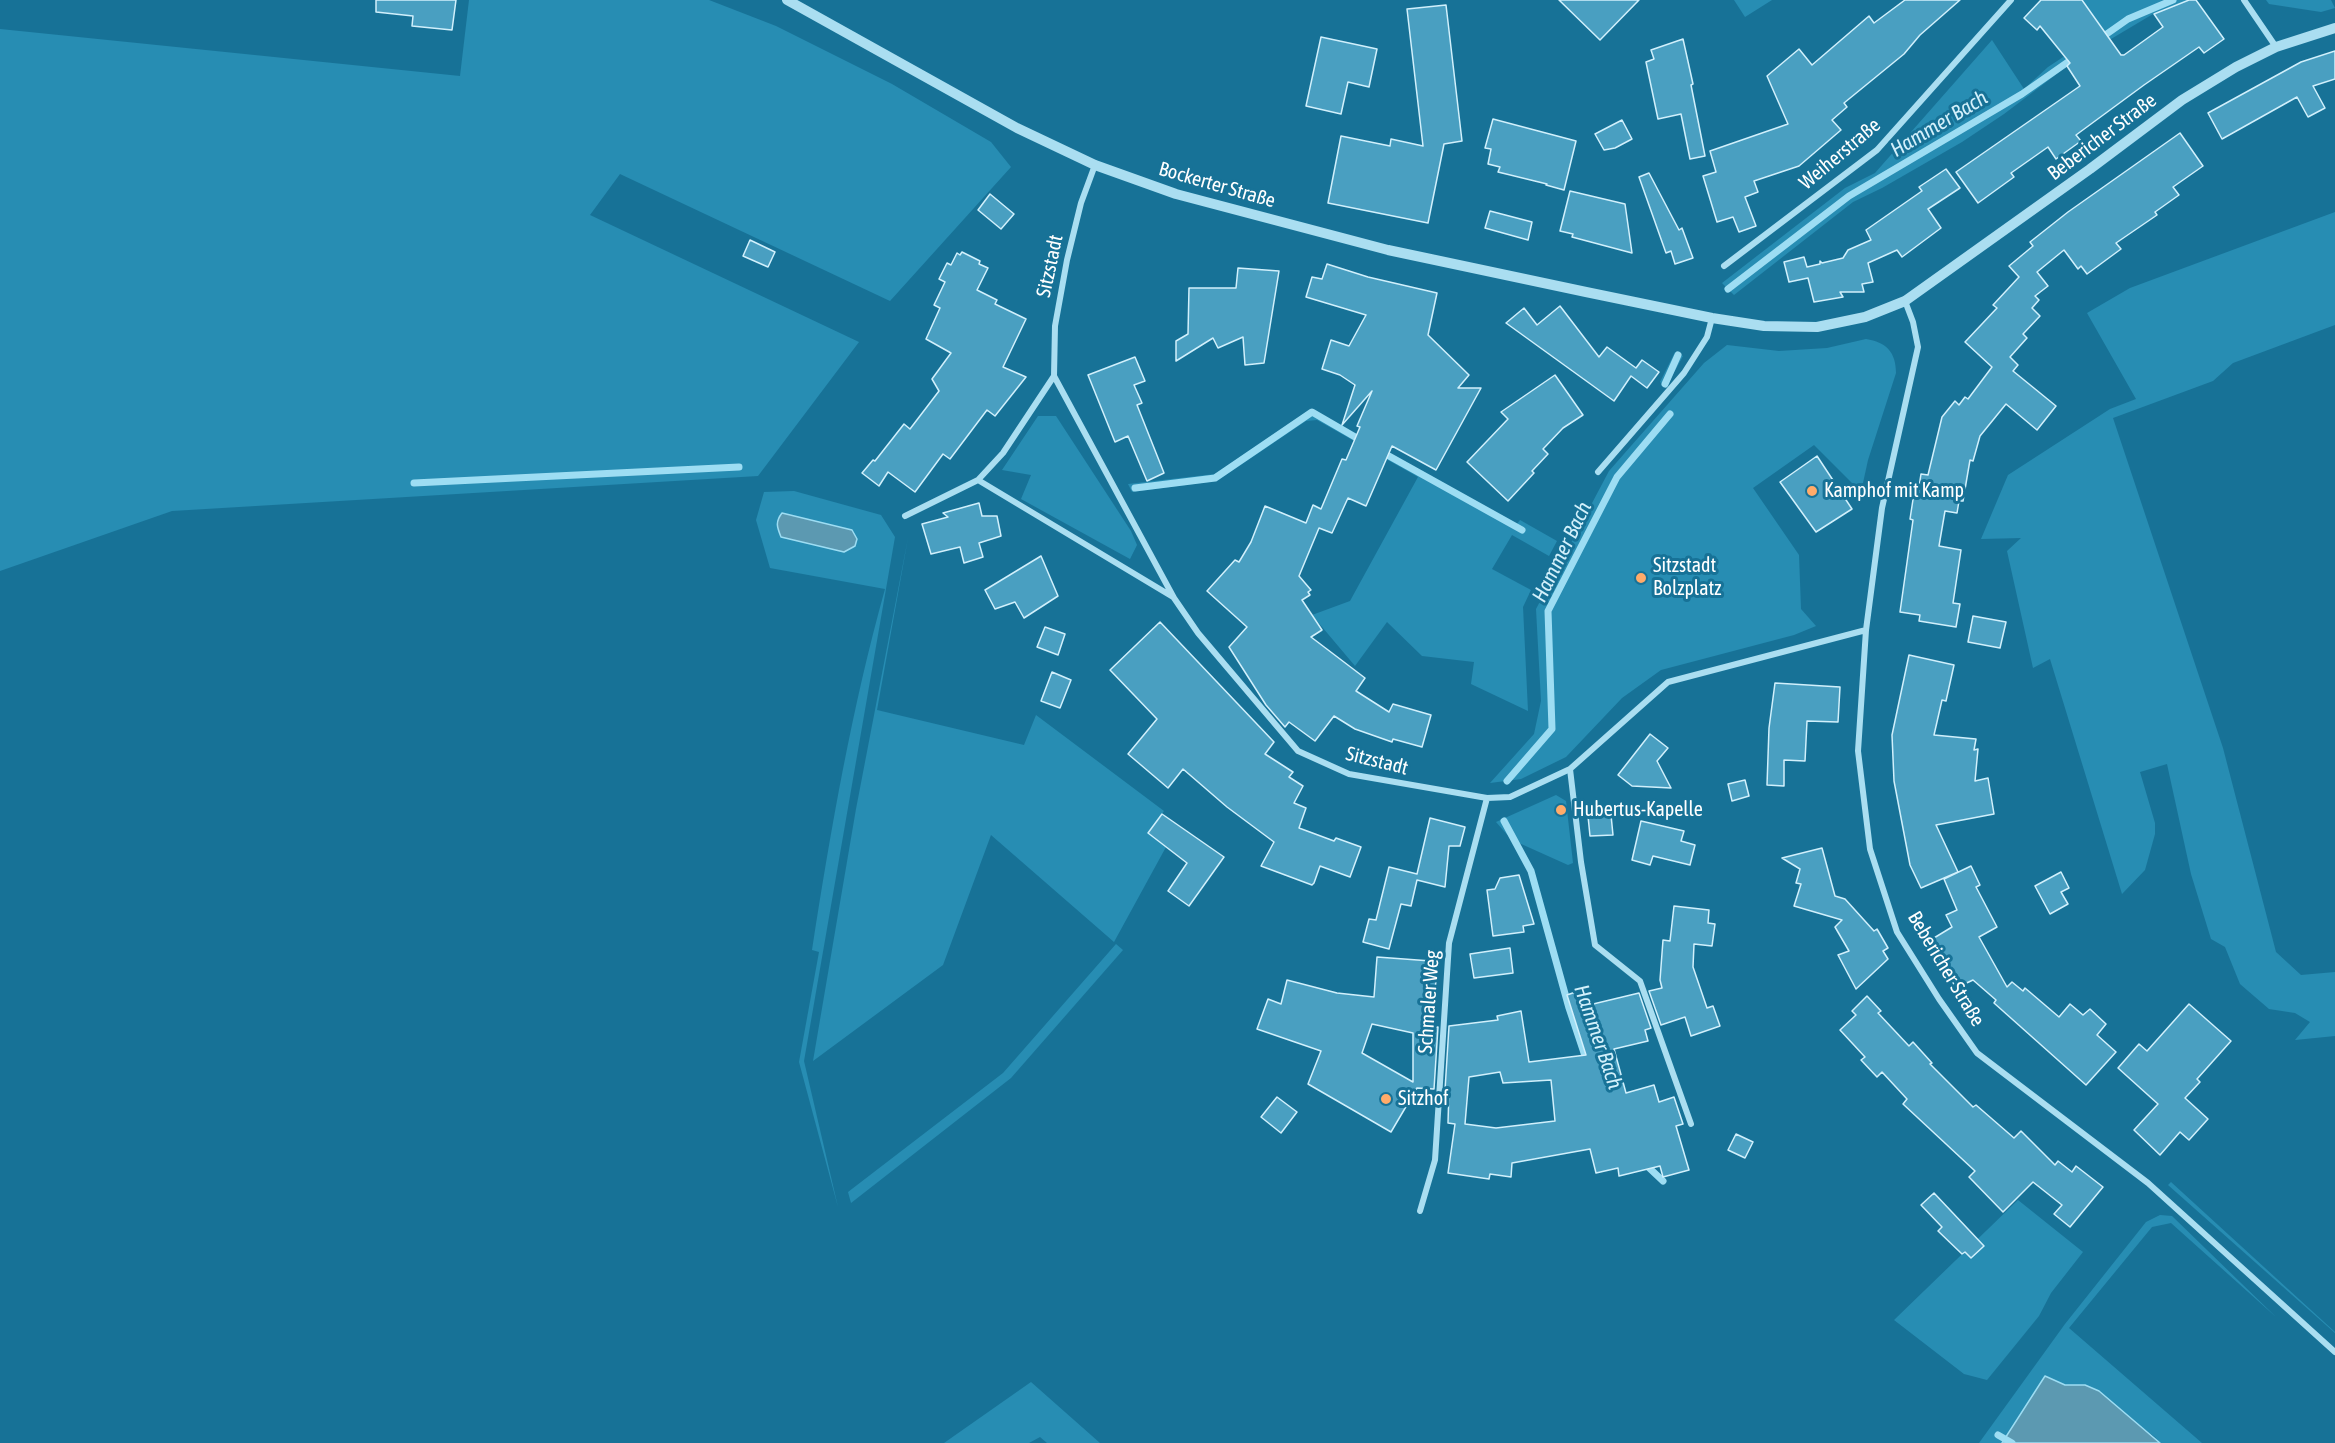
<!DOCTYPE html>
<meta charset="utf-8">
<style>
body{margin:0}
canvas{display:block;background:#177297}
</style>
<canvas width="2335" height="1443"></canvas>
<script>
const context = document.querySelector('canvas').getContext('2d');
context.lineJoin = 'round';
function fillPath(path, color) {
  context.fillStyle = color;
  context.fill(path, 'evenodd');
}
function stroke(path, color, width, dash) {
  context.strokeStyle = color;
  context.lineWidth = width;
  context.lineCap = dash ? 'butt' : 'round';
  context.setLineDash(dash || []);
  context.stroke(path);
}
function write(font, color, halo, rows, align = 'center') {
  context.font = font + ' "Asap Condensed",sans-serif';
  context.lineWidth = 6;
  context.setLineDash([]);
  context.textBaseline = 'middle';
  context.strokeStyle = halo;
  context.fillStyle = color;
  for (const [text, x, y, turn = 0] of rows) {
    context.save();
    context.translate(x, y);
    context.rotate((+turn || 0) * Math.PI / 180);
    context.textAlign = isNaN(turn) ? turn : align;
    if (halo) context.strokeText(text, 0, 0);
    context.fillText(text, 0, 0);
    context.restore();
  }
}
fillPath(new Path2D(`
 M 469,0 L 709,0 L 776,26 L 892,84 L 991,142 L 1011,167 L 890,301 L 620,174 L 590,215 L 859,342 L 758,476 L 172,511 L 0,571 L 0,29 L 460,76 Z
 M 1734,0 L 1772,0 L 1745,17 Z
 M 2082,0 L 2189,0 L 2153,14 L 2074,61 L 2004,114 L 1962,142 L 1882,188 L 1853,202 L 1734,295 L 1722,283 L 1845,188 L 1875,173 L 1992,40 L 2024,89 L 2048,67 L 2083,44 Z
 M 2266,0 L 2331,0 L 2335,8 L 2321,12 L 2269,4 Z
 M 2335,212 L 2335,325 L 2233,363 L 2213,381 L 2113,418 L 2223,748 L 2276,952 L 2301,975 L 2335,972 L 2335,1036 L 2295,1040 L 2310,1022 L 2295,1013 L 2269,1009 L 2240,984 L 2225,947 L 2211,939 L 2191,874 L 2167,764 L 2140,772 L 2155,823 L 2155,834 L 2145,870 L 2122,894 L 2050,659 L 2033,668 L 2007,551 L 2021,538 L 1981,539 L 2008,475 L 2110,409 L 2136,399 L 2087,313 L 2130,288 Z
 M 1866,339 C 1886,342 1896,352 1896,373 L 1868,460 L 1861,492 L 1814,445 L 1753,488 L 1799,555 L 1801,609 L 1816,626 L 1794,635 L 1661,670 L 1622,698 L 1566,757 L 1521,779 L 1490,783 L 1534,734 L 1541,701 L 1536,609 L 1609,471 L 1704,363 L 1727,345 L 1779,351 L 1827,348 Z
 M 1675,352 L 1683,356 L 1670,380 L 1665,386 L 1660,382 Z
 M 1311,409 L 1517,524 L 1520,520 L 1557,541 L 1549,556 L 1512,535 L 1492,569 L 1531,590 L 1523,607 L 1528,711 L 1471,684 L 1474,662 L 1422,656 L 1387,622 L 1355,666 L 1312,615 L 1350,601 L 1418,477 L 1317,420 L 1306,421 L 1217,481 L 1132,492 L 1128,484 L 1215,474 Z
 M 1038,416 L 1056,416 L 1131,531 L 1137,545 L 1130,559 L 1021,499 L 1031,475 L 1002,470 Z
 M 794,491 L 881,515 L 895,537 L 804,1061 L 838,1207 L 799,1062 L 819,952 L 812,950 C 831,828 852,707 885,589 L 770,568 L 756,520 L 764,492 Z
 M 908,538 L 877,710 L 1024,745 L 1036,715 L 1164,811 L 1148,833 L 1166,847 L 1114,942 L 991,835 L 943,965 L 813,1061 L 856,809 Z
 M 1556,795 L 1566,801 L 1573,863 L 1568,865 L 1519,843 L 1534,871 L 1579,1035 L 1618,1135 L 1665,1182 L 1662,1183 L 1616,1137 L 1567,1009 L 1529,872 L 1511,839 L 1496,822 Z
 M 1116,944 L 1123,950 L 1011,1078 L 851,1203 L 848,1192 L 1003,1073 Z
 M 2171,1182 L 2335,1332 L 2335,1333 L 2168,1185 Z
 M 2018,1200 L 2083,1252 L 2051,1293 L 2039,1316 L 1987,1380 L 1964,1374 L 1894,1320 Z
 M 2160,1215 L 2172,1216 L 2276,1317 L 2171,1223 L 2152,1227 L 2069,1328 L 2202,1443 L 2160,1443 L 2155,1437 L 2085,1385 L 2065,1385 L 2045,1376 L 2002,1443 L 1979,1443 L 2065,1324 L 2146,1222 Z
 M 1031,1382 L 1100,1443 L 1047,1443 L 1040,1437 L 1029,1443 L 944,1443 Z`), '#278db3');
const water = new Path2D(`
 M 782,513 L 852,530 L 857,539 L 855,546 L 844,552 L 781,537 C 777,527 775,522 782,513 Z
 M 2045,1376 L 2065,1385 L 2085,1385 L 2099,1391 L 2160,1443 L 2002,1443 Z`);
fillPath(water, '#5c99b1');
stroke(water, '#9dddf3', 1.5);
stroke(new Path2D(`
 M 2101,38 L 2128,19 L 2173,0
 M 1728,289 L 1849,196 L 2022,94 L 2075,57
 M 1665,384 L 1678,355
 M 1380,451 L 1522,530
 M 414,483 L 739,467
 M 1135,488 L 1215,478 L 1312,412 L 1362,441
 M 1507,781 L 1552,729 L 1548,611 L 1617,477 L 1670,414
 M 1504,821 L 1531,871 L 1569,1008 L 1587,1062
 M 1645,1164 L 1663,1181
 M 1998,1435 L 2012,1443`), '#9dddf3', 7);
const building = new Path2D(`
 M 376,0 L 456,0 L 452,30 L 412,26 L 413,16 L 376,12 Z
 M 1559,0 L 1639,0 L 1600,40 Z
 M 1905,0 L 1960,0 L 1920,35 L 1904,54 L 1844,103 L 1847,107 L 1832,120 L 1841,130 L 1799,166 L 1754,181 L 1758,192 L 1745,197 L 1756,226 L 1739,232 L 1733,217 L 1717,222 L 1703,176 L 1716,172 L 1710,151 L 1788,124 L 1767,76 L 1799,49 L 1812,65 L 1869,16 L 1874,23 Z
 M 2041,0 L 2082,0 L 2121,55 L 2124,55 L 2163,27 L 2154,14 L 2189,0 L 2196,0 L 2224,39 L 2204,53 L 2199,47 L 2144,85 L 2076,135 L 2081,141 L 2056,159 L 2048,147 L 2011,173 L 2014,177 L 1978,203 L 1956,172 L 2080,86 L 2067,66 L 2070,63 L 2040,26 L 2037,30 L 2024,18 Z
 M 1446,5 L 1462,141 L 1444,144 L 1428,223 L 1328,203 L 1341,136 L 1390,146 L 1391,139 L 1423,146 L 1407,9 Z
 M 1321,37 L 1377,49 L 1369,87 L 1348,82 L 1341,114 L 1306,106 Z
 M 1683,39 L 1693,84 L 1691,85 L 1705,156 L 1690,159 L 1681,114 L 1658,119 L 1646,62 L 1654,59 L 1651,50 Z
 M 2335,51 L 2335,79 L 2313,86 L 2325,108 L 2308,117 L 2297,97 L 2222,139 L 2208,113 L 2301,62 Z
 M 1493,119 L 1576,141 L 1564,190 L 1546,185 L 1547,184 L 1498,172 L 1500,167 L 1488,164 L 1491,149 L 1485,148 Z
 M 1622,120 L 1632,139 L 1615,148 L 1604,150 L 1595,134 Z
 M 2180,133 L 2203,166 L 2173,187 L 2179,195 L 2155,212 L 2157,215 L 2116,243 L 2121,249 L 2087,274 L 2081,266 L 2078,269 L 2064,250 L 2037,272 L 2048,286 L 2035,296 L 2039,300 L 2032,308 L 2040,316 L 2023,334 L 2027,338 L 2010,357 L 2018,365 L 2013,371 L 2056,406 L 2037,430 L 2006,404 L 1980,436 L 1973,461 L 1970,460 L 1963,501 L 1959,501 L 1957,513 L 1945,511 L 1939,546 L 1961,550 L 1953,603 L 1960,604 L 1956,627 L 1919,621 L 1920,615 L 1900,612 L 1913,520 L 1910,519 L 1914,493 L 1918,493 L 1921,474 L 1928,475 L 1942,417 L 1955,401 L 1959,405 L 1965,397 L 1968,399 L 1992,367 L 1965,342 L 1997,308 L 1993,305 L 2019,277 L 2009,266 L 2033,246 L 2030,242 L 2068,212 Z
 M 1946,169 L 1960,188 L 1928,209 L 1941,228 L 1902,257 L 1897,250 L 1868,263 L 1873,282 L 1862,284 L 1864,292 L 1840,292 L 1843,297 L 1814,302 L 1808,278 L 1789,282 L 1784,262 L 1804,257 L 1807,267 L 1820,264 L 1820,261 L 1822,263 L 1843,258 L 1848,250 L 1871,240 L 1866,230 L 1922,191 L 1919,187 Z
 M 1649,173 L 1679,230 L 1682,228 L 1693,258 L 1675,264 L 1671,251 L 1666,253 L 1639,177 Z
 M 1570,191 L 1625,204 L 1632,253 L 1572,237 L 1573,234 L 1560,231 Z
 M 990,194 L 1014,214 L 1001,229 L 978,210 Z
 M 1490,211 L 1532,222 L 1528,240 L 1485,228 Z
 M 750,240 L 775,252 L 768,267 L 743,256 Z
 M 962,252 L 980,261 L 979,264 L 988,268 L 977,290 L 997,300 L 995,304 L 1026,319 L 1003,367 L 1026,377 L 995,416 L 987,410 L 950,459 L 943,454 L 915,492 L 888,472 L 879,486 L 862,473 L 873,460 L 875,461 L 904,424 L 910,429 L 939,391 L 932,379 L 951,353 L 926,339 L 940,308 L 934,305 L 945,282 L 939,279 L 947,263 L 951,265 L 957,253 L 960,255 Z
 M 1327,264 L 1368,277 L 1437,293 L 1428,335 L 1469,375 L 1458,388 L 1481,388 L 1436,470 L 1392,446 L 1366,506 L 1348,498 L 1332,533 L 1319,528 L 1299,576 L 1311,590 L 1308,592 L 1310,595 L 1302,600 L 1322,630 L 1311,637 L 1365,678 L 1356,691 L 1389,712 L 1393,704 L 1431,715 L 1422,747 L 1393,739 L 1392,742 L 1355,729 L 1334,716 L 1315,741 L 1289,722 L 1285,727 L 1266,705 L 1229,647 L 1247,627 L 1207,591 L 1235,560 L 1239,562 L 1251,542 L 1265,506 L 1306,523 L 1313,505 L 1321,509 L 1342,459 L 1346,460 L 1360,427 L 1357,426 L 1372,391 L 1342,425 L 1355,385 L 1340,375 L 1322,369 L 1331,340 L 1349,346 L 1366,315 L 1306,297 L 1312,277 L 1322,279 Z
 M 1238,268 L 1279,271 L 1264,363 L 1245,365 L 1243,337 L 1218,348 L 1213,338 L 1176,361 L 1176,341 L 1188,334 L 1189,288 L 1236,288 Z
 M 1560,306 L 1599,357 L 1607,347 L 1636,368 L 1642,360 L 1659,372 L 1647,388 L 1631,376 L 1614,401 L 1506,323 L 1524,308 L 1537,325 Z
 M 1135,357 L 1145,381 L 1134,385 L 1142,403 L 1137,405 L 1164,473 L 1147,481 L 1128,436 L 1115,442 L 1088,375 Z
 M 1555,375 L 1583,415 L 1563,428 L 1543,449 L 1548,454 L 1532,471 L 1534,473 L 1508,501 L 1467,462 L 1508,419 L 1501,412 Z
 M 1817,456 L 1852,509 L 1816,532 L 1780,482 Z
 M 979,503 L 982,516 L 997,516 L 1001,536 L 979,543 L 983,557 L 964,563 L 960,547 L 931,554 L 922,524 L 948,517 L 943,513 Z
 M 1041,556 L 1058,596 L 1024,618 L 1015,602 L 995,609 L 985,590 Z
 M 1973,616 L 2006,622 L 2000,648 L 1968,642 Z
 M 1160,622 L 1274,742 L 1265,754 L 1293,772 L 1289,777 L 1303,786 L 1294,803 L 1306,808 L 1299,828 L 1334,841 L 1336,838 L 1361,847 L 1350,877 L 1320,866 L 1314,883 L 1312,885 L 1261,866 L 1274,842 L 1227,807 L 1183,769 L 1168,788 L 1128,754 L 1157,719 L 1110,670 Z
 M 1045,627 L 1065,634 L 1058,655 L 1037,647 Z
 M 1909,655 L 1954,665 L 1946,701 L 1942,700 L 1934,735 L 1976,739 L 1974,750 L 1978,749 L 1975,781 L 1988,778 L 1994,814 L 1936,825 L 1958,872 L 1921,888 L 1910,865 L 1894,781 L 1892,735 Z
 M 1052,672 L 1071,680 L 1060,708 L 1041,701 Z
 M 1775,683 L 1840,687 L 1838,722 L 1807,721 L 1805,761 L 1784,760 L 1784,786 L 1767,785 L 1769,728 Z
 M 1650,734 L 1668,748 L 1657,761 L 1671,788 L 1632,786 L 1618,775 Z
 M 1745,780 L 1749,796 L 1732,801 L 1728,784 Z
 M 1162,814 L 1224,857 L 1189,906 L 1168,891 L 1187,863 L 1148,833 Z
 M 1611,815 L 1613,835 L 1590,836 L 1588,816 Z
 M 1430,818 L 1465,827 L 1460,846 L 1449,846 L 1445,887 L 1417,880 L 1411,906 L 1401,904 L 1389,949 L 1363,942 L 1369,919 L 1376,920 L 1389,867 L 1417,874 Z
 M 1641,821 L 1684,831 L 1681,841 L 1695,845 L 1690,865 L 1653,856 L 1650,865 L 1632,860 Z
 M 1822,848 L 1835,896 L 1845,899 L 1874,931 L 1877,929 L 1888,948 L 1883,951 L 1888,959 L 1856,989 L 1838,955 L 1849,951 L 1835,927 L 1842,920 L 1794,906 L 1801,884 L 1796,883 L 1800,869 L 1782,858 Z
 M 1971,866 L 1980,885 L 1976,887 L 1997,927 L 1979,937 L 2007,987 L 2012,982 L 2023,991 L 2025,988 L 2059,1017 L 2070,1004 L 2083,1015 L 2090,1009 L 2106,1024 L 2097,1035 L 2116,1052 L 2086,1085 L 1994,1003 L 1996,1000 L 1973,980 L 1956,988 L 1929,941 L 1952,927 L 1946,915 L 1957,910 L 1944,879 Z
 M 2061,872 L 2069,888 L 2061,892 L 2068,904 L 2050,914 L 2035,886 Z
 M 1519,875 L 1534,924 L 1523,926 L 1524,932 L 1493,936 L 1487,890 L 1495,889 L 1500,878 Z
 M 1674,906 L 1709,910 L 1708,923 L 1715,924 L 1712,946 L 1694,944 L 1693,967 L 1707,1008 L 1713,1006 L 1720,1026 L 1691,1036 L 1685,1017 L 1661,1025 L 1649,991 L 1662,988 L 1660,980 L 1663,940 L 1670,941 Z
 M 1510,948 L 1513,973 L 1474,978 L 1470,954 Z
 M 1377,957 L 1431,961 L 1430,971 L 1437,971 L 1431,1028 L 1438,1027 L 1434,1089 L 1417,1088 L 1391,1132 L 1308,1084 L 1321,1051 L 1257,1029 L 1268,999 L 1281,1004 L 1287,980 L 1337,993 L 1374,997 ZM 1372,1024 L 1413,1033 L 1413,1082 L 1362,1053 Z
 M 1584,989 L 1589,1005 L 1639,993 L 1651,1028 L 1645,1030 L 1648,1041 L 1614,1049 L 1626,1093 L 1654,1085 L 1659,1102 L 1674,1097 L 1683,1124 L 1676,1126 L 1689,1170 L 1663,1177 L 1660,1166 L 1619,1176 L 1618,1168 L 1596,1173 L 1590,1149 L 1512,1163 L 1511,1177 L 1490,1174 L 1489,1179 L 1448,1173 L 1455,1124 L 1448,1123 L 1449,1090 L 1445,1090 L 1449,1026 L 1498,1020 L 1497,1016 L 1521,1011 L 1529,1062 L 1586,1055 L 1567,995 ZM 1500,1072 L 1503,1083 L 1551,1080 L 1555,1121 L 1496,1128 L 1465,1124 L 1469,1077 Z
 M 1867,996 L 1881,1011 L 1878,1013 L 1909,1046 L 1913,1042 L 1932,1063 L 1930,1064 L 1973,1107 L 1976,1105 L 2014,1138 L 2021,1131 L 2055,1165 L 2058,1161 L 2072,1172 L 2076,1166 L 2103,1187 L 2070,1227 L 2054,1214 L 2062,1205 L 2033,1182 L 2003,1212 L 1969,1177 L 1975,1171 L 1903,1104 L 1907,1099 L 1882,1072 L 1877,1077 L 1861,1060 L 1865,1057 L 1840,1030 L 1856,1015 L 1852,1011 Z
 M 2189,1004 L 2231,1041 L 2197,1079 L 2200,1082 L 2185,1098 L 2208,1119 L 2189,1140 L 2180,1132 L 2160,1155 L 2134,1130 L 2158,1104 L 2118,1068 L 2139,1044 L 2147,1051 Z
 M 1277,1097 L 1297,1112 L 1281,1133 L 1261,1117 Z
 M 1736,1134 L 1753,1142 L 1745,1158 L 1728,1150 Z
 M 1934,1193 L 1984,1246 L 1971,1258 L 1965,1252 L 1962,1254 L 1938,1231 L 1942,1227 L 1921,1205 Z`);
fillPath(building, '#499fc1');
stroke(building, '#d1f0fc', 1.5);
stroke(new Path2D(`
 M 2244,0 L 2276,47
 M 1095,165 L 1081,203 L 1067,260 L 1055,326 L 1054,376 L 1174,598 L 1198,633 L 1298,751 L 1349,774 L 1487,798 L 1510,797 L 1570,769 L 1668,682 L 1866,630
 M 1724,266 L 1877,150 L 2011,0
 M 1905,301 L 1913,322 L 1918,347 L 1882,508 L 1866,630 L 1858,751 L 1870,849 L 1897,932 L 1939,999 L 1977,1053 L 2148,1183 L 2335,1352
 M 1598,472 L 1684,373 L 1707,337 L 1712,318
 M 978,480 L 1003,453 L 1054,376
 M 905,516 L 978,480 L 1173,597
 M 1570,769 L 1581,862 L 1595,945 L 1640,981 L 1691,1124
 M 1420,1211 L 1435,1160 L 1449,943 L 1487,798`), '#aadef1', 6);
stroke(new Path2D(`
 M 787,0 L 1017,128 L 1095,165 L 1176,194 L 1388,250 L 1586,292 L 1712,318 L 1764,326 L 1817,327 L 1865,317 L 1905,301 L 2090,169 L 2182,100 L 2236,67 L 2276,47 L 2335,28`), '#aadef1', 10);
for (const [x, y, r, color] of [
 [1812,491,6,"#ffab6a"],
 [1641,578,6,"#ffab6a"],
 [1561,810,6,"#ffab6a"],
 [1386,1099,6,"#ffab6a"]
]) {
  const dot = new Path2D();
  dot.arc(x, y, r, 0, 2 * Math.PI);
  context.fillStyle = color;
  context.fill(dot);
  stroke(dot, '#177297', 2);
}
write('20px', '#fff', '#177297', [
 ["Bebericher Straße",2102,137,-37],
 ["Weiherstraße",1840,154,-40],
 ["Bockerter Straße",1217,185,16],
 ["Sitzstadt",1050,266,-78],
 ["Sitzstadt",1377,761,14],
 ["Bebericher Straße",1946,969,59],
 ["Schmaler Weg",1429,1002,-86]
]);
write('20px', '#fff', '#177297', [
 ["Kamphof mit Kamp",1824,491],
 ["Sitzstadt",1653,566],
 ["Bolzplatz",1653,589],
 ["Hubertus-Kapelle",1573,810],
 ["Sitzhof",1398,1099]
], 'left');
write('italic 21px', '#d3f0fb', '#177297', [
 ["Hammer Bach",1939,124,-31],
 ["Hammer Bach",1562,552,-64],
 ["Hammer Bach",1598,1037,71]
]);
</script>
